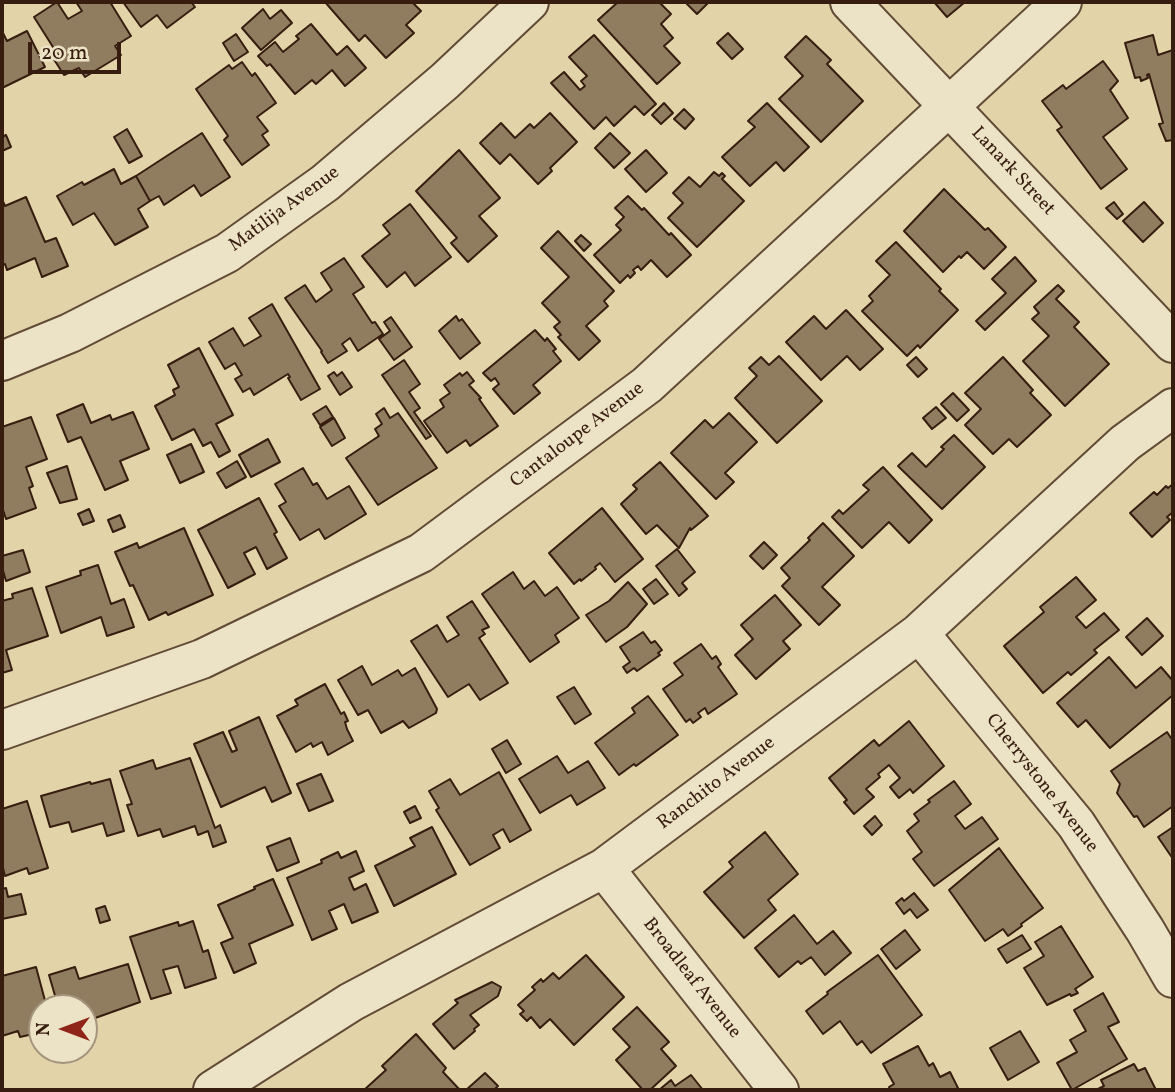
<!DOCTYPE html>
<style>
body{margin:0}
#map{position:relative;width:1175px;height:1092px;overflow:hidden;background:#e2d4a8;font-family:Vollkorn,serif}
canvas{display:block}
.frame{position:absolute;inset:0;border:4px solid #371d10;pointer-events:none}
.north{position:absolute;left:28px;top:994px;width:70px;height:70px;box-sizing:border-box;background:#ece3c6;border:2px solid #a4947d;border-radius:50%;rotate:270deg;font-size:19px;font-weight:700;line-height:28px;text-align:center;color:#371d10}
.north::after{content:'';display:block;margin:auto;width:24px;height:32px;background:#8f2418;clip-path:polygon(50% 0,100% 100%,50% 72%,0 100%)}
.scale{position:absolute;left:28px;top:42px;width:93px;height:32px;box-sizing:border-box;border:4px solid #371d10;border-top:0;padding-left:9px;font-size:21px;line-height:24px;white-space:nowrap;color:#371d10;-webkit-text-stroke:5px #ece3c6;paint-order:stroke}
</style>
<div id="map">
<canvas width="1175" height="1092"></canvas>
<div class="frame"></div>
<div class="north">N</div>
<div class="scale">20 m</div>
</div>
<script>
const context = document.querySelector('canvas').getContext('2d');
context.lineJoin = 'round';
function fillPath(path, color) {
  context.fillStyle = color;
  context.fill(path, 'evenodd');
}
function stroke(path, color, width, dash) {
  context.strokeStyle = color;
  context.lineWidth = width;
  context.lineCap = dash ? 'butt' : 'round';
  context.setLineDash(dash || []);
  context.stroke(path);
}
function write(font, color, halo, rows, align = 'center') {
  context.font = font + ' Vollkorn,serif';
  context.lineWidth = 5;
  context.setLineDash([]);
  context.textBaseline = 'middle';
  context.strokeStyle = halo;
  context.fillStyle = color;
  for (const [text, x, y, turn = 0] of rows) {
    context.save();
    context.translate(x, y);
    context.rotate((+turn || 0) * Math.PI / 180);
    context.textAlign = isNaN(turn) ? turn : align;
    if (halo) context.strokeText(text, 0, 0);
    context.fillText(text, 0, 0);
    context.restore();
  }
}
const building = new Path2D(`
 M 57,2 L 68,19 L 82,11 L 76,2 L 110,2 L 131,36 L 115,46 L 121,55 L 85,77 L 79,68 L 64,75 L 53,58 L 58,55 L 34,17 Z
 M 123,2 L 191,2 L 195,7 L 167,28 L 157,15 L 141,27 Z
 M 325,2 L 412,2 L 421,11 L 406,25 L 414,33 L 386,58 L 365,35 L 359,41 Z
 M 618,2 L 659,2 L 671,14 L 661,24 L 673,38 L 664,46 L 680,63 L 657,84 L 598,20 Z
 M 685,2 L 709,2 L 697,14 Z
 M 934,2 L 965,2 L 947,17 Z
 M 263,9 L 270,19 L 281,10 L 292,23 L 261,50 L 242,28 Z
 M 311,24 L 337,55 L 347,46 L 366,68 L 345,86 L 332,70 L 316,84 L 312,80 L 295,94 L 270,64 L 267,66 L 258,56 L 275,42 L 283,52 L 299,39 L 296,36 Z
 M 2,31 L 7,41 L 27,31 L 45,67 L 2,88 Z
 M 728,33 L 743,49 L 732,59 L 717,43 Z
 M 236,34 L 248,52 L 234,61 L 223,43 Z
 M 594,35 L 656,104 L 644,115 L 635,106 L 614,126 L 606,117 L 594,129 L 551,83 L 564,72 L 580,90 L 585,86 L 581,81 L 587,76 L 569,57 Z
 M 1153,35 L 1158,55 L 1173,50 L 1173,140 L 1166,141 L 1159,124 L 1163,123 L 1149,74 L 1147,75 L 1148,78 L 1141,81 L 1140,77 L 1135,78 L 1125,43 Z
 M 806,36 L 831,60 L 827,64 L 863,101 L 821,142 L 779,99 L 803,76 L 785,57 Z
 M 1103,61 L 1118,81 L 1110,90 L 1128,118 L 1103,137 L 1127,169 L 1101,189 L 1057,130 L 1062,127 L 1042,101 L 1063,85 L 1066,89 Z
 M 242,62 L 252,76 L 255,73 L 276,103 L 257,117 L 268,131 L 262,135 L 269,145 L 242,165 L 224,140 L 228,136 L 196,89 L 229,65 L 232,69 Z
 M 664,103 L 673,113 L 661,124 L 652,115 Z
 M 767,103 L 809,147 L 784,171 L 776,162 L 750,186 L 722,157 L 755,127 L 748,121 Z
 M 684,109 L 694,119 L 685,129 L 674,119 Z
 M 550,113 L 577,142 L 550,168 L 552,171 L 538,184 L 510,154 L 500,164 L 480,143 L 501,123 L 515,138 L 530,124 L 534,128 Z
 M 127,129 L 142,156 L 129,163 L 114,137 Z
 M 202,133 L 230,177 L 201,196 L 194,185 L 164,205 L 159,196 L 150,201 L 136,176 Z
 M 610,133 L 630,153 L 614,168 L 595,148 Z
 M 6,135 L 11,147 L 2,151 L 2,137 Z
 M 459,150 L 500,198 L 479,216 L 497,236 L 468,262 L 451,243 L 457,238 L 416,191 Z
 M 646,150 L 667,173 L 646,192 L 625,169 Z
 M 114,169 L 121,184 L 136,176 L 150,201 L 138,209 L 148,227 L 115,245 L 94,213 L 73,225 L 57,196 L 82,182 L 84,185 Z
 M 714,172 L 719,176 L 722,173 L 725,176 L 722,179 L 744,201 L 697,247 L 668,218 L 683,203 L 673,193 L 689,177 L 700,187 Z
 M 944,189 L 985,230 L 988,228 L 1006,247 L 984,269 L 967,252 L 961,258 L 959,256 L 943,272 L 904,231 Z
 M 628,196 L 642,210 L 644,208 L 669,235 L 671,233 L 691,255 L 667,277 L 651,260 L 641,270 L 638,266 L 633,270 L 635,273 L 630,278 L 628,275 L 620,283 L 594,255 L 621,230 L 616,225 L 624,217 L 615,208 Z
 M 26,197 L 45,242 L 56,238 L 68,266 L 42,277 L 35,258 L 7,270 L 5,264 L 2,265 L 2,199 L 5,206 Z
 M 1114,202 L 1123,214 L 1117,219 L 1106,208 Z
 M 1144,202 L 1163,223 L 1143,242 L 1123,221 Z
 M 410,204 L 451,257 L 415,286 L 405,272 L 387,287 L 362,256 L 390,234 L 383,225 Z
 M 558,231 L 614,291 L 604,301 L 608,306 L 586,326 L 600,341 L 579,360 L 558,337 L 561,335 L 554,327 L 560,322 L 542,303 L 569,277 L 541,248 Z
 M 581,235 L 591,244 L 584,251 L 575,241 Z
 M 896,242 L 941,289 L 939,291 L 958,310 L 920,348 L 918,345 L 907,356 L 862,311 L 873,301 L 869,296 L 890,275 L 876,261 Z
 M 1015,257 L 1036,281 L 985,330 L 976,321 L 1006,293 L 992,279 Z
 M 344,258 L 364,287 L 353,294 L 372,323 L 375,322 L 383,334 L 358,351 L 350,338 L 342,344 L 347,351 L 328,363 L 321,352 L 322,351 L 285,298 L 305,285 L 316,302 L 332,290 L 321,273 Z
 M 1058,285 L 1064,291 L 1056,299 L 1079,322 L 1074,327 L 1109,364 L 1065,406 L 1023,361 L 1049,336 L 1032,319 L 1039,313 L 1034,307 Z
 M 272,304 L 320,389 L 301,400 L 288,378 L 290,377 L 288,374 L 254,395 L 250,388 L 243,392 L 235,379 L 242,375 L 235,363 L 225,369 L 209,342 L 233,328 L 244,346 L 261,336 L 249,318 Z
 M 846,310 L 883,349 L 860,370 L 847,356 L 821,380 L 786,342 L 814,316 L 826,329 Z
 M 456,316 L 459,321 L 462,319 L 480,343 L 460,359 L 439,331 Z
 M 391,317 L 412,347 L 394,360 L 379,339 L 390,331 L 384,322 Z
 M 535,330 L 545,341 L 547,338 L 556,349 L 553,351 L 561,361 L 533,385 L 540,393 L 514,414 L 493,389 L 499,384 L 495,378 L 491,381 L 483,373 Z
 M 199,348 L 233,415 L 216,424 L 230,451 L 219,457 L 211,442 L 203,446 L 194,429 L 172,440 L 155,406 L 175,395 L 173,390 L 179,387 L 168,365 Z
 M 779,356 L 822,401 L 777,443 L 735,398 L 757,376 L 749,368 L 761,357 L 769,365 Z
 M 916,357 L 927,369 L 918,377 L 907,365 Z
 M 1003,357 L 1033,390 L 1030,393 L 1051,415 L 1017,447 L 1009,439 L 993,454 L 965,425 L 981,409 L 965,393 Z
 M 404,360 L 420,384 L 409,392 L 420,408 L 414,412 L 431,436 L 426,439 L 382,375 Z
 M 334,372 L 337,376 L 342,372 L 352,387 L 340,395 L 328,376 Z
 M 467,372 L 474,381 L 469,385 L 481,398 L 479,399 L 498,426 L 470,446 L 466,440 L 447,453 L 424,421 L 444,407 L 440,400 L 450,393 L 444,385 L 460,373 L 462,376 Z
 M 953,393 L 969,410 L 957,421 L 941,404 Z
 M 83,404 L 91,423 L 110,415 L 112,420 L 133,412 L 149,449 L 120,461 L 128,480 L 105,490 L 81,437 L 68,442 L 57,415 Z
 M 326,406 L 333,417 L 320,425 L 313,414 Z
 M 936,407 L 946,418 L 932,429 L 923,418 Z
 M 384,408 L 390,418 L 398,413 L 437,468 L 378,505 L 346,458 L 379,436 L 375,429 L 382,424 L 376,414 Z
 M 729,413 L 757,442 L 725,473 L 734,482 L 716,499 L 671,453 L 705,420 L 713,428 Z
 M 31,417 L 47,459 L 26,467 L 33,486 L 29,488 L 36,508 L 6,519 L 2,507 L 2,427 Z
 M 334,418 L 345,438 L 332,446 L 320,427 Z
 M 954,435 L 985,467 L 942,509 L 898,466 L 912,453 L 926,467 L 944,449 L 941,447 Z
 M 268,439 L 280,462 L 251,477 L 239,455 Z
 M 191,444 L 204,472 L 180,483 L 167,455 Z
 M 237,461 L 246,477 L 226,488 L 217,473 Z
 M 660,462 L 708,516 L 691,530 L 690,528 L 679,548 L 657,525 L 646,534 L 621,504 L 637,489 L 633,485 Z
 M 67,466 L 77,499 L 60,503 L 47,473 Z
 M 883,467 L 932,520 L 909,543 L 889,522 L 862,548 L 832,517 L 839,510 L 843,514 L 869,490 L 863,485 Z
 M 303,468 L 313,485 L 317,483 L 327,499 L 349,486 L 366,514 L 325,539 L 319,529 L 300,540 L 279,506 L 286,502 L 275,484 Z
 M 1173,484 L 1173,512 L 1167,517 L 1170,520 L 1152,537 L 1130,513 L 1154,492 L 1157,495 L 1166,486 L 1168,488 Z
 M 259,498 L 277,532 L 274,534 L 287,558 L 267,569 L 256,547 L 244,553 L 255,574 L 228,588 L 198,530 Z
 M 602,508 L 643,559 L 615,582 L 600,563 L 595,567 L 596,569 L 581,581 L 580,579 L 574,584 L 549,553 Z
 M 89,509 L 94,521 L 83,525 L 78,514 Z
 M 120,515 L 125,527 L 113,532 L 108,520 Z
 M 823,523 L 854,556 L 822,587 L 840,605 L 819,625 L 782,586 L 790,578 L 781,568 L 810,540 L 808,538 Z
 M 184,528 L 213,595 L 168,615 L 166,612 L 149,620 L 133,585 L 130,586 L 115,552 L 137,543 L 139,548 Z
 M 764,542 L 777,555 L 763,569 L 750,556 Z
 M 677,549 L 695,572 L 682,583 L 687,589 L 679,596 L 656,566 Z
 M 23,550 L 30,572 L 6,581 L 2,567 L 2,556 Z
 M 98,565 L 111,604 L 124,599 L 134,627 L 107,636 L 101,617 L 61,633 L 46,587 L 81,575 L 80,571 Z
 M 513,572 L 524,589 L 534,581 L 545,596 L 557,587 L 579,618 L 555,635 L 559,642 L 530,662 L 482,594 Z
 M 1076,577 L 1096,600 L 1076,617 L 1086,628 L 1104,613 L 1119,630 L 1094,650 L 1097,653 L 1071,675 L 1068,672 L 1043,693 L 1004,646 L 1044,612 L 1040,607 Z
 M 656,579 L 668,594 L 654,604 L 643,589 Z
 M 628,582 L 647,604 L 627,627 L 606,642 L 586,615 L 609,601 Z
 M 32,588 L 48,636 L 6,650 L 12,670 L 2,673 L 2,601 L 13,598 L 12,594 Z
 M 775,595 L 801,625 L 783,641 L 790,649 L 756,679 L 735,655 L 753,639 L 741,625 Z
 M 472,601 L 489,627 L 482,630 L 485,634 L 479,638 L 508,683 L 480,700 L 469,684 L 448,697 L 411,641 L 437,625 L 447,642 L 459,635 L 447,617 Z
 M 1147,618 L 1163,636 L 1142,655 L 1126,637 Z
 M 643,632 L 651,643 L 655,641 L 662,650 L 658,653 L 660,655 L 637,671 L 634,668 L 627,673 L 623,667 L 630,662 L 620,647 Z
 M 701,644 L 712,659 L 716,656 L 721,664 L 718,667 L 737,694 L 708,714 L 705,708 L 698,713 L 701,717 L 693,723 L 690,719 L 686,722 L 663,689 L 683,675 L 674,663 Z
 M 1109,657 L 1136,688 L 1161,667 L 1173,681 L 1173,695 L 1110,748 L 1086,720 L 1078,727 L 1057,703 Z
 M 362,666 L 372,685 L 398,670 L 402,676 L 415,668 L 437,709 L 436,713 L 409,728 L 403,721 L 381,733 L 368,710 L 358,715 L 338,680 Z
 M 325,684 L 341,714 L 344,712 L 348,721 L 345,722 L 347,729 L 353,741 L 328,755 L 322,742 L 313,747 L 311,743 L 296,752 L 277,716 L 298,705 L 295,700 Z
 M 574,687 L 591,714 L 575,724 L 557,697 Z
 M 648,696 L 678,735 L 636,766 L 634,764 L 619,775 L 595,743 L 635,713 L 632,708 Z
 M 259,717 L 291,793 L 272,802 L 265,787 L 221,807 L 194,744 L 223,732 L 232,752 L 237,750 L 229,731 Z
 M 909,721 L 944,766 L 913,793 L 910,789 L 899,798 L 890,787 L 900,778 L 889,765 L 878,774 L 880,777 L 866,789 L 874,797 L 854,814 L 844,802 L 847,800 L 829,778 L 874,740 L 879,746 Z
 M 1167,732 L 1171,738 L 1173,736 L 1173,806 L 1144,827 L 1137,816 L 1134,817 L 1117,793 L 1120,784 L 1111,771 Z
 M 507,740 L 521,764 L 506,773 L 492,749 Z
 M 557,756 L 568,773 L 588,761 L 605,788 L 577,805 L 571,795 L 540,813 L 519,779 Z
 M 190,758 L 215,828 L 220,825 L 226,842 L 213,847 L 208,831 L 198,835 L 195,826 L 163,837 L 160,829 L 138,836 L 127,805 L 132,804 L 120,771 L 153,760 L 156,769 Z
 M 499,772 L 531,830 L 510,842 L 503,829 L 493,835 L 500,848 L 470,865 L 436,810 L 439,808 L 429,791 L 450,779 L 460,795 Z
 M 321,774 L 333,801 L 309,811 L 297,784 Z
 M 110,779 L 124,831 L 107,836 L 103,823 L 72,832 L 69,822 L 50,827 L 41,796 L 90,782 L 91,784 Z
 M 954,781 L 971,804 L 955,816 L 965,829 L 982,817 L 998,839 L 934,886 L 913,859 L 922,852 L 907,831 L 919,821 L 914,814 L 930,802 L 928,800 Z
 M 27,801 L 48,868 L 29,874 L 27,868 L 5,876 L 2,864 L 2,809 Z
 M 415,806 L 421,818 L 410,823 L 404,812 Z
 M 875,816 L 882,825 L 872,835 L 864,826 Z
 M 432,827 L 456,874 L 394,906 L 375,866 L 415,846 L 410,838 Z
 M 1173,827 L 1173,859 L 1158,837 Z
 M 765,832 L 798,874 L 768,900 L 776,910 L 744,938 L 704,892 L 733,867 L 729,862 Z
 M 290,838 L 299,862 L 277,871 L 267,847 Z
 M 999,848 L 1043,908 L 1021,924 L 1022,926 L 1008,936 L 1003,929 L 985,941 L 949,890 Z
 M 356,851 L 364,871 L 349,878 L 354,890 L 366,884 L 378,912 L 352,923 L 344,904 L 329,911 L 337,929 L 312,940 L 287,878 L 322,863 L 321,860 L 338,852 L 341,858 Z
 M 273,879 L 293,925 L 249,944 L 256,963 L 234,973 L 221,943 L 233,938 L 218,905 L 255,889 L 254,887 Z
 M 6,888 L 8,897 L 21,894 L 26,914 L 2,919 L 2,889 Z
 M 914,893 L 928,910 L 917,918 L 910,909 L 904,914 L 896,903 L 902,898 L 904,901 Z
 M 105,906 L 110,920 L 100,923 L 96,909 Z
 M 794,915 L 817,944 L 833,931 L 851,953 L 825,975 L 811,957 L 801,964 L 798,961 L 779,977 L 755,948 Z
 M 193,921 L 203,952 L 208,950 L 216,978 L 185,988 L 178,966 L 163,970 L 171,993 L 151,999 L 130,937 L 178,922 L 179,926 Z
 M 1061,926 L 1093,977 L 1075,989 L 1078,993 L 1071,996 L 1070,994 L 1047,1005 L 1024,968 L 1044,956 L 1035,942 Z
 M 905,930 L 920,950 L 896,969 L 881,949 Z
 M 1022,935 L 1031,949 L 1007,963 L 998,949 Z
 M 586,955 L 624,997 L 574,1045 L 550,1019 L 540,1028 L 531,1017 L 527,1021 L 520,1014 L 524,1011 L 518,1005 L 535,990 L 532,987 L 541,979 L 543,982 L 553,973 L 559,979 Z
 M 878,955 L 922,1015 L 871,1053 L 862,1041 L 857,1045 L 840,1021 L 823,1034 L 806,1011 L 828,994 L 827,992 Z
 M 128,964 L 140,1002 L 84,1022 L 84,1008 L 65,1008 L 61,997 L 56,999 L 49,975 L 75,967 L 79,979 Z
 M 36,967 L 47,1008 L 42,1008 L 42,1032 L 20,1037 L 18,1031 L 2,1036 L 2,976 Z
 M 492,982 L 501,987 L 498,996 L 470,1015 L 479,1025 L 474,1029 L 475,1031 L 454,1049 L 433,1024 L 458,1003 L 455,1000 Z
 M 1103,993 L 1119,1022 L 1108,1027 L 1127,1059 L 1072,1090 L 1057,1063 L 1077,1052 L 1070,1040 L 1086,1031 L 1074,1010 Z
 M 637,1007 L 669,1042 L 661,1049 L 676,1066 L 650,1090 L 643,1090 L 616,1060 L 630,1047 L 613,1029 Z
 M 1020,1031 L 1039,1062 L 1008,1080 L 990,1048 Z
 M 416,1034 L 446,1068 L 443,1072 L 459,1089 L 364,1090 L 386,1070 L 382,1066 Z
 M 918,1046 L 929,1066 L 933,1063 L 940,1077 L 950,1072 L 958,1088 L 954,1090 L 890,1090 L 889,1087 L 894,1084 L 883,1064 Z
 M 1134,1064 L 1138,1071 L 1145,1068 L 1156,1090 L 1096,1090 L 1104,1086 L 1101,1080 Z
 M 485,1073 L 498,1086 L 494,1090 L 466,1090 Z
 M 691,1075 L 703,1090 L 659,1090 L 671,1080 L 675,1086 Z`);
fillPath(building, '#907c5f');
stroke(building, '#371d10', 2);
const minor = new Path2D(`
 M 850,2 L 1173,343
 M 2,361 L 70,333 L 227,253 L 325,183 L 445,81 L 529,2
 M 919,633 L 1076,824 L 1145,930 L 1173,978
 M 2,730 L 202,659 L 421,553 L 647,385 L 1062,2
 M 604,868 L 779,1090
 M 213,1090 L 351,1002 L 604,868 L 919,633 L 1125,443 L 1173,408`);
stroke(minor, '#624b36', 42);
stroke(minor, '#ece3c6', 38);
write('19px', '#371d10', '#ece3c6', [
 ["Lanark Street",1012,172,47],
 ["Matilija Avenue",285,210,-36],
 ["Cantaloupe Avenue",578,436,-37],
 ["Ranchito Avenue",717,784,-37],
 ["Cherrystone Avenue",1041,784,52],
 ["Broadleaf Avenue",691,979,52]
]);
</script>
